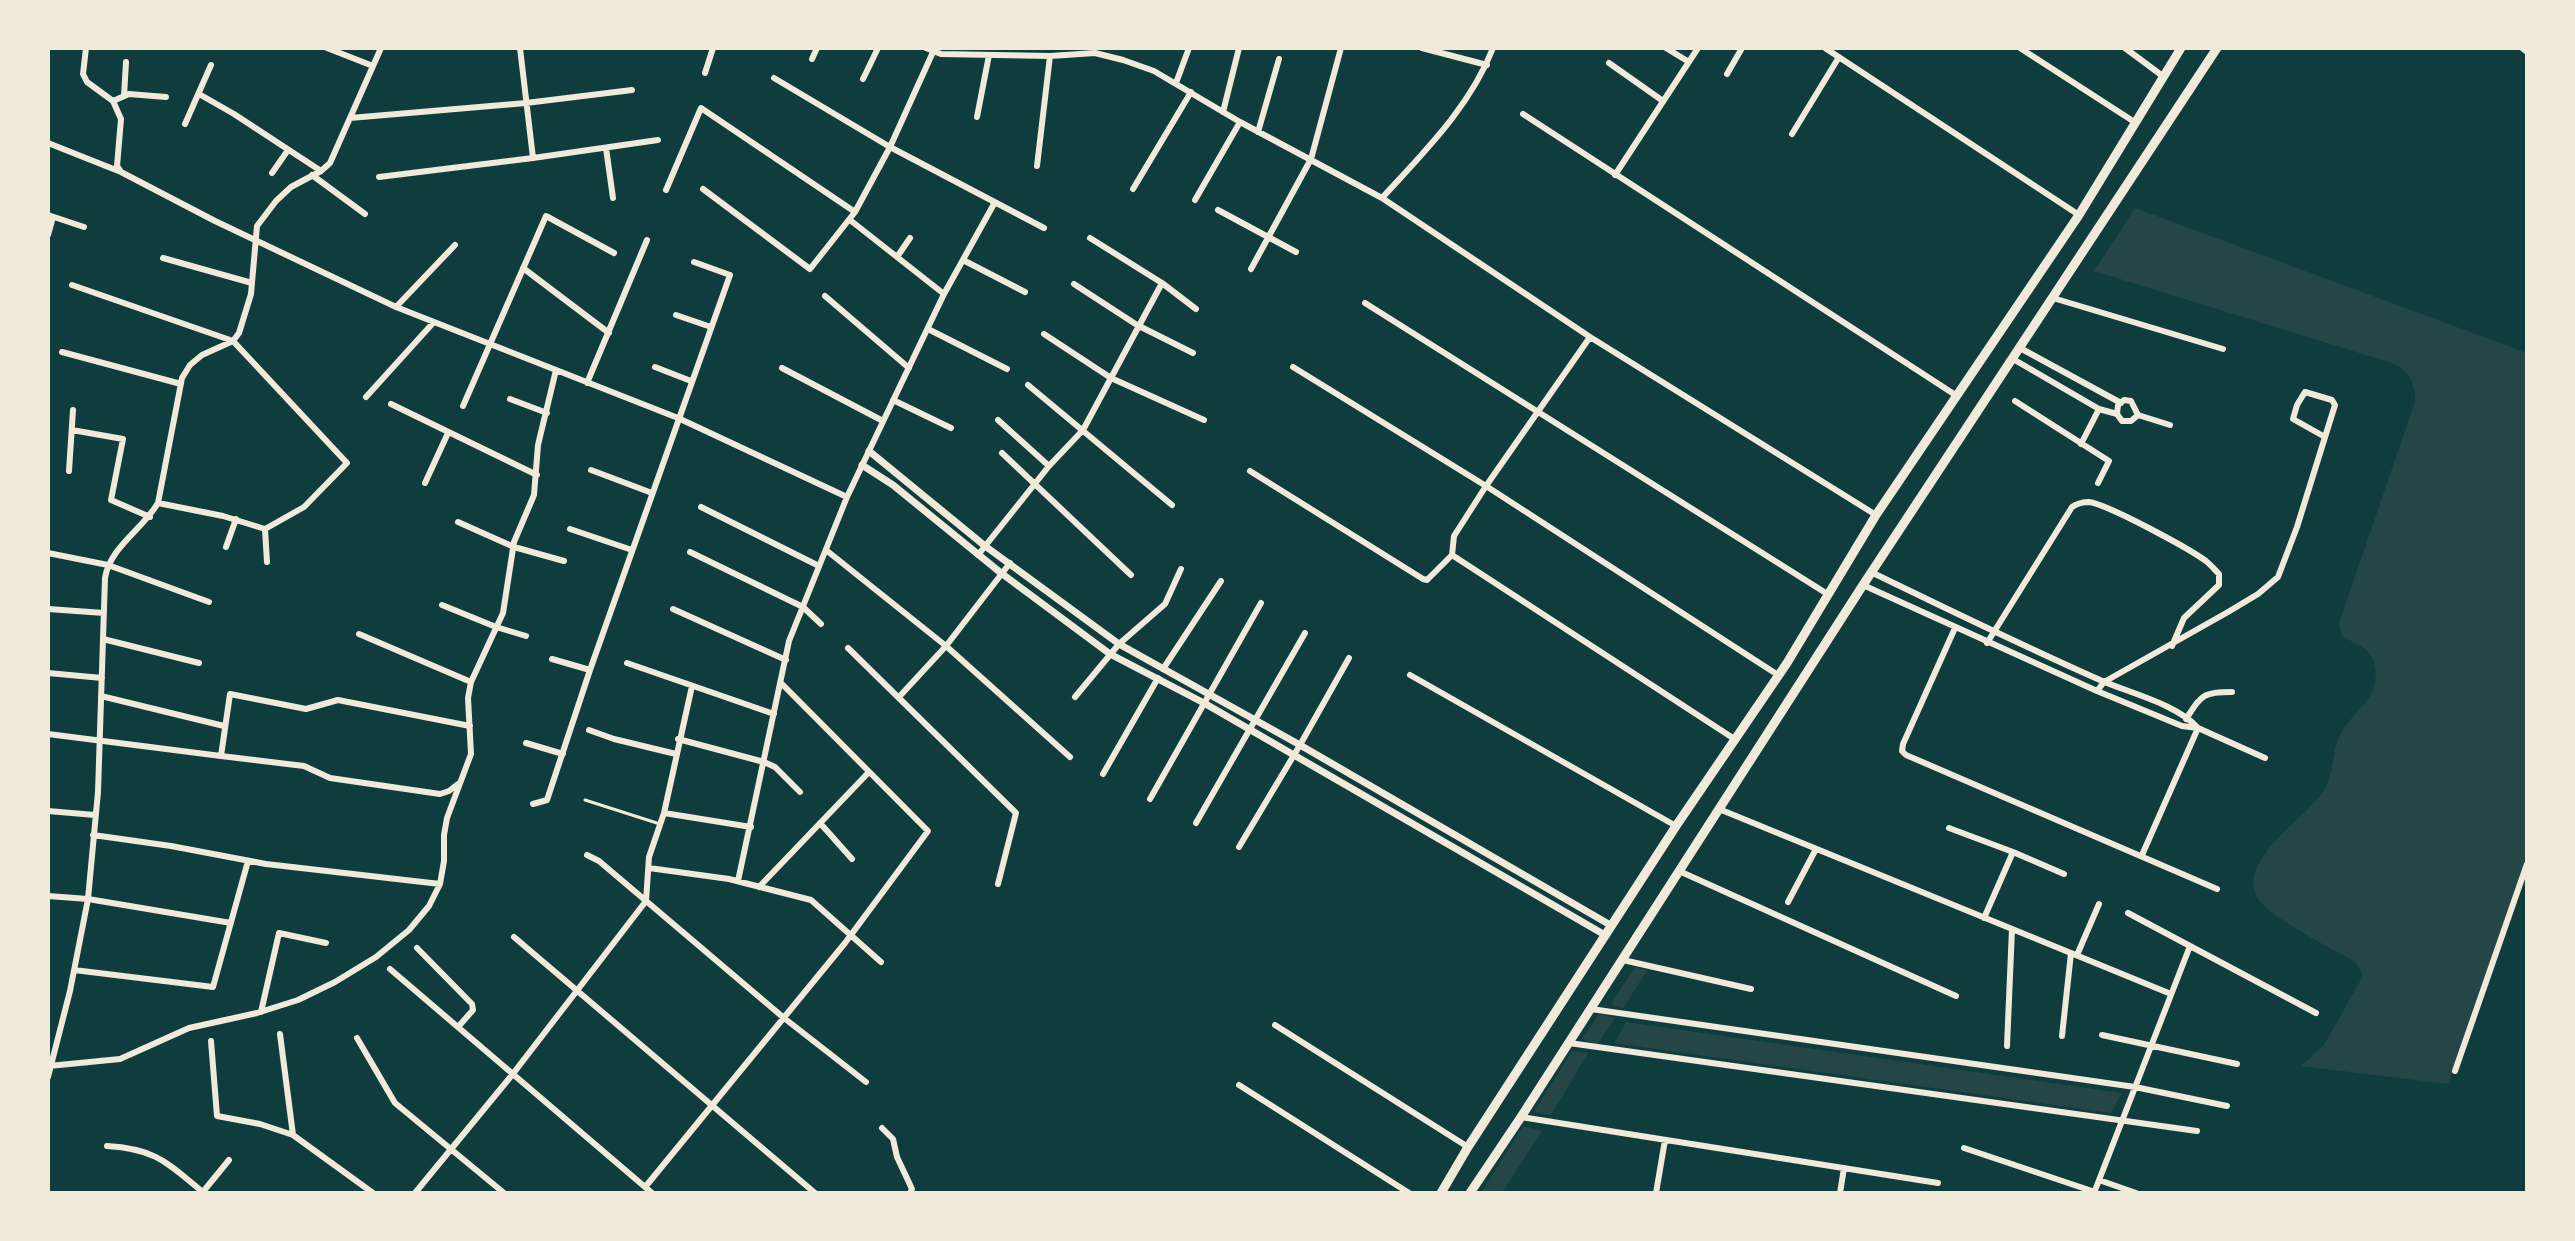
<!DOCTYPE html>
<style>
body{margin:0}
#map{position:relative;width:2575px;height:1241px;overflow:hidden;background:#0f3d3e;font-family:"PT Sans Narrow",sans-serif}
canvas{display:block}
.frame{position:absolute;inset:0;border:50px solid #f1e9da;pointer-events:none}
</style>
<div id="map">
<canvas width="2575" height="1241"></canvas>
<div class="frame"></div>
</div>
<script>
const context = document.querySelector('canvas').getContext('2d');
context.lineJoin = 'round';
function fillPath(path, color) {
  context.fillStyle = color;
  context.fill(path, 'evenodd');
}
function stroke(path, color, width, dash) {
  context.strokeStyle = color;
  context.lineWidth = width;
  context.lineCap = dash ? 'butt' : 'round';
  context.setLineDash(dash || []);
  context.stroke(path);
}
fillPath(new Path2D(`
 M 2135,208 L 2527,353 L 2527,856 L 2448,1084 L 2301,1066 L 2324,1045 L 2363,976 L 2358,965 L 2352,960 C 2331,948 2264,915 2256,895 C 2240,858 2304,820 2322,793 C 2335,775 2331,753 2340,735 C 2353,710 2381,699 2375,667 C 2374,661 2371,655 2367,651 C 2360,644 2349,641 2341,635 L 2339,623 L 2415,402 C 2415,384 2411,373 2395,364 L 2094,271 Z
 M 1635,967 L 1647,971 L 1623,1008 L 1611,1004 Z
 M 1599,1014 L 1615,1018 L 1597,1044 L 1582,1039 Z
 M 1626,1022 L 2122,1093 L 2111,1113 L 1614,1043 Z
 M 1572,1051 L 1588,1053 L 1551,1115 L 1534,1112 Z
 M 1523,1126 L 1542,1131 L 1502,1193 L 1481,1193 Z`), '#244646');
stroke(new Path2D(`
 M 585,800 L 660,824`), '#f1e9da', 3);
stroke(new Path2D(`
 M 86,48 L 83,74 L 87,82 L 113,101 L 121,119 L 117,166 L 121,172
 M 327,48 L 373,66
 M 520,48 L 533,158
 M 926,48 L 941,54 L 1050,56 L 1095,53 L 1123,60 L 1154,71 L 1240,122 L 1382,198 L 1590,337 L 1876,515
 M 1422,48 L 1487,65
 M 1666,48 L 1689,62
 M 1825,48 L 2079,215
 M 2020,48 L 2136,123
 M 2125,48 L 2164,77
 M 2522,48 L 2527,52
 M 812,59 L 817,48
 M 1609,63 L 1663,101
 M 705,73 L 713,48
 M 1727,74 L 1742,48
 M 774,78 L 890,147 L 1044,228
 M 863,79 L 878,48
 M 1176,83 L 1189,48
 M 199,94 L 234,114 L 321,171
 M 124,96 L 126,62
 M 113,101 L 129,94 L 166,97
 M 1223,112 L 1239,48
 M 1523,114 L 1957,396
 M 977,117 L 989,55
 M 350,118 L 526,103 L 632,90
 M 185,124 L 211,65
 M 1258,132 L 1279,59
 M 1792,134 L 1839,57
 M 48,143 L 121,172 L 215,221 L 396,307 L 678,418 L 847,497
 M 606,148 L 613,198
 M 1037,166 L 1050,56
 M 272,173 L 288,150
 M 312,175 L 365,214
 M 1615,175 L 1698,48
 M 379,177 L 533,158 L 658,140
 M 703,189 L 810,269 L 855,212 L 890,147 L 933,52
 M 1133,189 L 1191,92
 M 666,190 L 701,108 L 855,212
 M 1382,198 C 1424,152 1470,107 1493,48
 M 1195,200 L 1240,122
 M 1218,210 L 1296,252
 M 48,215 L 84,227
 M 850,220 L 944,294
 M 48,235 L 53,217
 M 1090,238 L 1162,283 L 1196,309
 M 897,257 L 910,238
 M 163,258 L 252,283
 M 963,260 L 1025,292
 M 523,268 L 609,333
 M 1251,269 L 1311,159 L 1341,48
 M 1074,284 L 1137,325 L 1193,353
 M 72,285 L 233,341 L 347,463 L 304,507 L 265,529 L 223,516 L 158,503
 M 825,296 L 909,368
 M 2053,298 L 2223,349
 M 1365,303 L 1829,595
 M 396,307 L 455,245
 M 676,315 L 711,327
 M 928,329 L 1007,369
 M 1044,334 L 1111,378 L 1204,420
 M 2020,348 L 2121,403
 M 62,352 L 181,384
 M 2013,359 L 2099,409 L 2117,414
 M 655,367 L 691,381
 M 1293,367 L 1486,486 L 1778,675
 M 782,368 L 883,421
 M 587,383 L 647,240
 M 1028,385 L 1172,505
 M 366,397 L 433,323
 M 510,399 L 547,413
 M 893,400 L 951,428
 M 2015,401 L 2109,461 L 2098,483
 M 391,404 L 537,475
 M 463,406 L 546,216 L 614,253
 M 2138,415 L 2131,401 L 2124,400 L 2118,405 L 2117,414 L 2122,421 L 2131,421 L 2138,415 L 2170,425
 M 998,420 L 1049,466
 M 72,430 L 123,439 L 111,500 L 150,517
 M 2081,444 L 2099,409
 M 1002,453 L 1131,575
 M 591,470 L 652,493
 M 69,471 L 73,410
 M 1250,471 L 1423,579 L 1427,580 L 1452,555 L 1736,740
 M 425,483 L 448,433
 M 701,507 L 819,566
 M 458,522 L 514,547 L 564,561
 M 265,529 L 267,562
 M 570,529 L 632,550
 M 226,547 L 236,519
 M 826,550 L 946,646 L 1070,757
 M 690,552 L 803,607 L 821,624
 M 48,553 L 108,565 L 209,602
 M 978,555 L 1049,466 L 1083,430 L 1162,283
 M 1452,555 L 1454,536 L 1486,486 L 1590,337
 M 1871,572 C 1947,609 2023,646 2100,680 C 2129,693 2177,704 2198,728
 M 1863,585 L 2097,691 L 2182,726 L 2198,728 L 2265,758
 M 442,605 L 496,627 L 526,636
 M 48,609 L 104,613
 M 673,609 L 786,660
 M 1955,628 L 1903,744 L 1902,751 L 1906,755 L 2217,889
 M 359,634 L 471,682
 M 103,639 L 199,663
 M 1987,643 L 2072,507 C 2078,503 2082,502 2089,502 C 2109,505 2188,548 2206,561 C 2211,565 2215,570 2219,574 L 2219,585 L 2184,618 L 2172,646
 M 848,648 L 1016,813 L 998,884
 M 552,659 L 590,670
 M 627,663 L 774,714
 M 1163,669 L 1221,581
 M 48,673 L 102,678
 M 1410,675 L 1676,826
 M 2097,691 L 2104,682 L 2228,612 L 2258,594 L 2278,577 L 2297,527 L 2335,405 L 2332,400 L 2305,392 L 2297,405 L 2293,419 L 2325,437
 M 101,696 L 224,726
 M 899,697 L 946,646 L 1010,563
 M 1075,697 L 1119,644 L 1165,604 L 1181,569
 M 2186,719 C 2202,695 2202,692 2232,692
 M 589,730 L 614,739 L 676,754
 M 48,734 L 221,756
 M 678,739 L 764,762 L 775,767 L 800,792
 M 526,743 L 563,754
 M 1103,774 L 1158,678
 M 458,784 L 449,791 L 440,794 L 330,778 L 304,766 L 221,756 L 230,694 L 306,709 L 338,700 L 470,726
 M 1150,799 L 1261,603
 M 533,804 L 547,800 L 590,670 L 730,275 L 694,262
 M 1719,809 L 2171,994
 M 48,811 L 95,815
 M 664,813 L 751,827
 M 820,823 L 852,859
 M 1196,823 L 1305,633
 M 1949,828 L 2013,852 L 1984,918
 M 93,835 L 171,846 L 266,864 L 440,884
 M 1239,847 L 1300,745 L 1349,658
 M 2013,852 L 2064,874
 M 587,855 L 599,861 L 784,1018 L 866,1082
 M 2142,855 L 2198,728
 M 649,868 L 729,879 L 811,900 L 881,962
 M 1679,871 L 1956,996
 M 738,881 L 789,641 L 847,497 L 944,294 L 995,202
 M 759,887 L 869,772
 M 48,896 L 88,899 L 231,923
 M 646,901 L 649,857 L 664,813 L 692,686
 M 1788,902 L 1816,849
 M 2128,913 L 2316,1013
 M 514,937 L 815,1193
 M 417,948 L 472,1004 L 473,1010 L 458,1027
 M 2077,955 L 2099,904
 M 1623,960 L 1751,989
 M 390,969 L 652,1193
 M 74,970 L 213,987 L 248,861
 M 1591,1009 L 2135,1087 L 2227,1106
 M 261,1012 L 279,933 L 326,943
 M 1275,1025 L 1468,1147
 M 280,1034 L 293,1135
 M 2102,1035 L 2237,1064
 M 2062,1036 L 2071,953
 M 357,1038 L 395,1103 L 504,1193
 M 211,1041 L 217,1116 L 260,1124 L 293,1135 L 373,1193
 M 1569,1043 L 2197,1131
 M 2007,1046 L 2012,929
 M 49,1066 L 120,1059 L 189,1028 L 257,1013 L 298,1000 L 335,982 L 376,957 L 409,930 L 429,906 L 440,884 L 444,861 L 444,835 L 447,818 L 471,754 L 468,698 L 471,682 L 503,613 L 514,542 L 534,495 L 538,445 L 556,370
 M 2455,1071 L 2527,864
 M 48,1077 L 70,991 L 88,899 L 98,792 L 105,578 C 110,547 143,529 158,503 L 182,378 L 190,365 L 202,355 L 233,341 L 239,333 L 251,294 L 257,226 L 276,201 L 291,187 L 321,171 L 330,163 L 381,48
 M 1239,1085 L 1409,1193
 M 1521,1117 L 1938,1183
 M 882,1128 L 893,1139 L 897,1157 L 912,1189 L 910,1193
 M 107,1146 C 157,1149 167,1163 204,1193
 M 1964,1148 L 2095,1192
 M 2099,1180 L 2136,1193
 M 646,1186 L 845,943 L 928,831 L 781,683
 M 202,1193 L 229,1160
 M 415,1193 L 512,1075 L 646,901
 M 1656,1193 L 1665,1140
 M 1840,1193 L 1844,1168
 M 2094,1193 L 2190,946`), '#f1e9da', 6);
stroke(new Path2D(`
 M 869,451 L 985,546 L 1119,644 L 1300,745 L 1612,926
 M 862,465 L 893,485 L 1001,573 L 1110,654 L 1204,703 L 1605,935`), '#f1e9da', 7);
stroke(new Path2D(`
 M 1441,1193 L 1468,1147 L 1676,826 L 1787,663 L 1876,515 L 2079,215 L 2181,48
 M 1470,1193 L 1521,1117 L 1863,585 L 2217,48`), '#f1e9da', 9);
</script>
